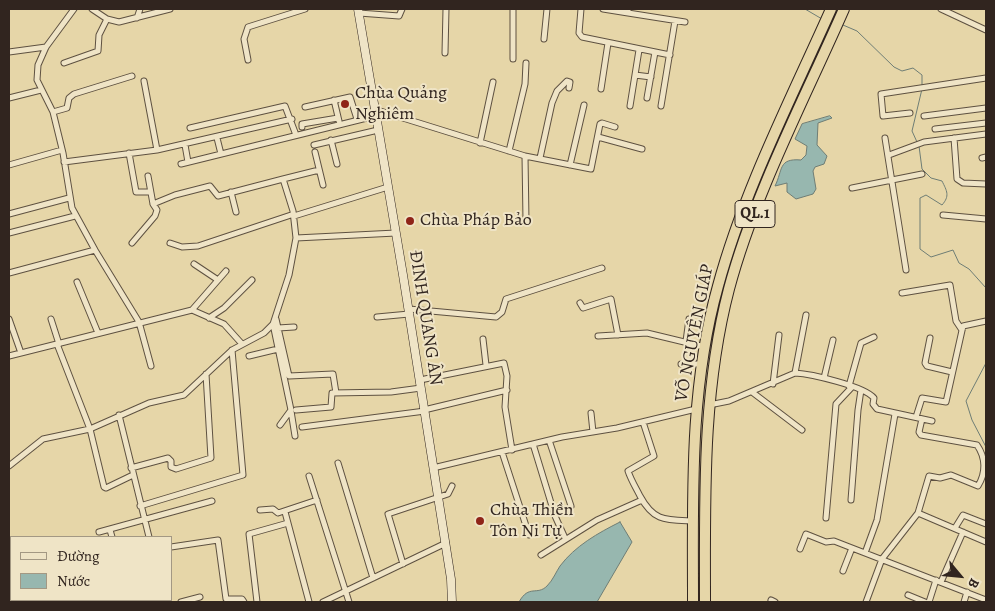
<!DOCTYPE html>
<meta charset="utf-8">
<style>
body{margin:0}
#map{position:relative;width:995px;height:611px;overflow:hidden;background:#e6d6a8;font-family:Alegreya,serif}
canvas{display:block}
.frame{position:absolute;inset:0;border:10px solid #31251f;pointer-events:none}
.legend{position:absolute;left:10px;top:536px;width:162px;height:65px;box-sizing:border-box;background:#efe4c6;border:1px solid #a39883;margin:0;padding:6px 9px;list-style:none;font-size:15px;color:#31251f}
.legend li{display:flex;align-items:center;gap:10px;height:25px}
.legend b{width:25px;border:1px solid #a39883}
.north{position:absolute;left:935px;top:551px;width:50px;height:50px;-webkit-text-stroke:4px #efe4c6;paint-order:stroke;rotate:118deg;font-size:14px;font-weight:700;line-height:20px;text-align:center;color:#31251f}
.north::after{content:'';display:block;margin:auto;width:18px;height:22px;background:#31251f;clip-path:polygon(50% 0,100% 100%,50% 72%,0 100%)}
</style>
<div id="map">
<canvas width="995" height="611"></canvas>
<div class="frame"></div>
<ul class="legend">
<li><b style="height:6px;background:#efe4c6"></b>Đường</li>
<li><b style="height:14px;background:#97b7af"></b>Nước</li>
</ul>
<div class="north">B</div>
</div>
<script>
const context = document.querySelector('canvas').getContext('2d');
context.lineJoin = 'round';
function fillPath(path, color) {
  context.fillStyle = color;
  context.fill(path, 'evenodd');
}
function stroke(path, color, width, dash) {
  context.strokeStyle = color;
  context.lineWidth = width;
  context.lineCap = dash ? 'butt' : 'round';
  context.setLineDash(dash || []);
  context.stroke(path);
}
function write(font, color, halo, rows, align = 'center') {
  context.font = font + ' Alegreya,serif';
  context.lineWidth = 4;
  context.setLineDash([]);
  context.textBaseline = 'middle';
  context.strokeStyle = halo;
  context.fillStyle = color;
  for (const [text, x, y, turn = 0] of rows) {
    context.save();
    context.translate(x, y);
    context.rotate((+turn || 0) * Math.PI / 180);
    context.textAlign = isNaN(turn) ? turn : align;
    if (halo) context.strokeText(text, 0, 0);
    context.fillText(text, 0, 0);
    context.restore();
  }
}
const water = new Path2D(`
 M 830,116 L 832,118 L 818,123 L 817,145 L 827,156 L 824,164 L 815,167 L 813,171 L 816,189 L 813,194 L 796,199 L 787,192 L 787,183 L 775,186 C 783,170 778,158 801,160 L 806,155 L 807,146 L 795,139 L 802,124 Z
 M 620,522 L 632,542 L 597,602 L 519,602 C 529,584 537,596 547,586 C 553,580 556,572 560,566 C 575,546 598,533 620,522 Z`);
fillPath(water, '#97b7af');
stroke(water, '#6e7d75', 1);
stroke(new Path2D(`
 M 805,9 L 822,19
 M 843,25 L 857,31 L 894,67 L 902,71 L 913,68 L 922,75 L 922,85
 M 917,142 L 912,131 L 922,89
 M 919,146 L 922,169 L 931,178 L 942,181 C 947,191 950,196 942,205 L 926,195 L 920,198 L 920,249 L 931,257 L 953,250 L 959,263 L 969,269 L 986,288
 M 986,363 L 966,401 L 972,420 L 986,447`), '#6e7d75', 1);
const street = new Path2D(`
 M 74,9 L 46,47 L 38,65 L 37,80 L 53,112 L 63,153 L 72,208 L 95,250
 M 92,9 L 107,19 L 119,22 L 170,9
 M 581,9 L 579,33 L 582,37 L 670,55
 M 603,9 L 628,13 L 628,9
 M 941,9 L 986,30
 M 359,13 L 399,16 L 402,9
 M 628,13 L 685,22
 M 137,18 L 140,9
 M 544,39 L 547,9
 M 9,52 L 46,47
 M 445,53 L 446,9
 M 513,59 L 513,9
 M 248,60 L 244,39 L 248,27 L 305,9
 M 64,63 L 98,51 L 99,35 L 107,19
 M 635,75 L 651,77
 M 144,81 L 157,150
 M 601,89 L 608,43
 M 9,98 L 41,90
 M 647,98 L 655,52
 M 334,100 L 339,121
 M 630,106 L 639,50
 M 661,106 L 675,21
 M 305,107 L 350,97 L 357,119
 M 374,109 L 525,156 L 591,169 L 600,124 L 602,123 L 615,127
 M 53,112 L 67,108 L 69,98 L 74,94 L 132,76
 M 910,113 L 883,116 L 881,94 L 986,78
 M 924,116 L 986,108
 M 302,127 L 302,124 L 338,118
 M 190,128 L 285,106 L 296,135
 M 935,129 L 986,123
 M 598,137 L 642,149
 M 217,138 L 221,154
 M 885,138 L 906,270
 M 954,138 L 957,179 L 963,183 L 986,184
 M 331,140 L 337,164
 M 480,143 L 493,82
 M 185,145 L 188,162
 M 314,145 L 378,130
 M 509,151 L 525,84 L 526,63
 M 315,152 L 323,185
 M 129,153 L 136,192 L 150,192
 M 889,155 L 924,142 L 986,134
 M 525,156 L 526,221
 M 540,158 L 552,103 L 557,91 L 567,81 L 570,82 L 569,88
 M 982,158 L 986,157
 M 64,162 L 157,150 L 292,119
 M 181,164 L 375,116
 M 9,165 L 62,150
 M 570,165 L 584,105
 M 283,179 L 319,170
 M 852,188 L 922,174
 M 231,192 L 236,212
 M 9,214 L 69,198
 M 943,215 L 986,219
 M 294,216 L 388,187
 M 9,233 L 75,216
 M 296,238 L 396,233
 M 132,243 L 155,216 L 157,210 L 153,204
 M 170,243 L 182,247 L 198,246 L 294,214
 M 194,264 L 218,280
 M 9,273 L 95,250 L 139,322 L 151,366
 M 77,282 L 98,333
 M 902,293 L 950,285 L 956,321 L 962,330
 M 580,303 L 583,308 L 611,299 L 618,335
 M 409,309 L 496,317 L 502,312 L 506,299 L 602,268
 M 192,310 L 226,271
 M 377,317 L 409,314
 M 209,318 L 224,308 L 252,280
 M 9,319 L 21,353 L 192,310 L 224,324 L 242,344
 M 51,319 L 59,344
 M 276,319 L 289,376 L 333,374 L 336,393
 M 273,324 L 291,410 L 280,425
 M 278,328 L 294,327
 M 598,336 L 647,333 L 705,347
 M 930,338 L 925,363 L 927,366 L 952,372
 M 483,339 L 486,365
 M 686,341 L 689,319
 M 57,344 L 90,429 L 104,487 L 106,488 L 133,475
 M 9,356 L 21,353
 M 249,356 L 278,349
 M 681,364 L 702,364
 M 795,373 L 806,315
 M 824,378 L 833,340
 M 420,380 L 504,363 L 507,376 L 505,407 L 512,450
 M 773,384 L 779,335
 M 849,386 L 861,343 L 874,337
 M 752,392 L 802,430
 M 709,405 L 729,401 L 795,373 C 811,374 864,386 874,398 L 873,404 L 877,409 L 932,421
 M 296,410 L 331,407 L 332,393 L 391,392 L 421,388
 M 424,410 L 507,390
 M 291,411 L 295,436
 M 591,413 L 593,432
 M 119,415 L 149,537
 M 916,417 L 922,398 L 946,402 L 963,326 L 986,321
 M 643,422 L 654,456 L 628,471 C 631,480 636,488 640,496 C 654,522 666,520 693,521
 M 302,427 L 425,411
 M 549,440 L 571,506
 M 533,444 L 555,516 L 565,538
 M 502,452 L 529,535
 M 338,463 L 373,578
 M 9,466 L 43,439 L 90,429 L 149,403 L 184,395 L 232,350 L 264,333 L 273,324 L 289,275 L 296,238 L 293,211 L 283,179 L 218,196 L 210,186 L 175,195 L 153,204 L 148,176
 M 131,468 L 168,458 L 171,461 L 171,467 L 176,469 L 211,458 L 206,374
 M 433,468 L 562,437 L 617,428 L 696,409
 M 309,476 L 349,602
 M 851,500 L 858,410 L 861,390
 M 140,506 L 243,475 L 232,350
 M 260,510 L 273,509 L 278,513 L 317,500
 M 285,512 L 309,602
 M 918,513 L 986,542
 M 826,518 L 836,404 L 852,387
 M 955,528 L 963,515 L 986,524
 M 110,530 L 112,537
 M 99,532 L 212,501
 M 171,547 L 218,540 L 226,599 L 242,599 L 244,602
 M 800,549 L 806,534 L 826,542 L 834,541 L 986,600
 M 865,553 L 877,520 L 895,414
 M 541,555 L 597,520 L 642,500
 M 403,564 L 388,514 L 448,494 L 452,486
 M 843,571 L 852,548
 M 941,582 L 963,532
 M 9,594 L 11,593
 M 908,595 L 925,602
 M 19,600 L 20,602
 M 50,600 L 50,602
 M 98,600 L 98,602
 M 133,600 L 134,602
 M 164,600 L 165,602
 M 771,600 L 775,602
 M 181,602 L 200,597
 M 257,602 L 249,534 L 288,523
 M 323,602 L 446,543
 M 866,602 L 882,559 L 918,513 L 929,476 L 940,478 L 951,475 L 978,486 C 986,473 986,458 977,445 L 921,435 L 919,432 L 922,419
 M 929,602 L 936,580
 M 964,602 L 967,592`);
const secondary = new Path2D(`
 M 358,9 L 403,275 L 451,579 L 452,602`);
const highway = new Path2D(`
 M 693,602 C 693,496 689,389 718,286 C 744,190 791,99 831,9
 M 705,602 C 705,497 702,392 729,289 C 754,195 805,98 844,9`);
stroke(street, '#5e5141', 7);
stroke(secondary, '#31251f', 9);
stroke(highway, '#31251f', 12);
stroke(street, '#efe4c6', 5);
stroke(secondary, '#efe4c6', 8);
stroke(highway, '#e6d6a8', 10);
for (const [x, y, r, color] of [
 [345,104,5,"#8f2418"],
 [410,221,5,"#8f2418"],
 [480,521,5,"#8f2418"]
]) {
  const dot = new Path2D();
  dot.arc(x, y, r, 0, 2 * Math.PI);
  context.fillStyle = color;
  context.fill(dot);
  stroke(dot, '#efe4c6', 2);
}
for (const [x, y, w] of [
 [755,214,40]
]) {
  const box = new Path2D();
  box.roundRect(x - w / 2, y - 13.5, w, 27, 4);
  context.fillStyle = '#efe4c6';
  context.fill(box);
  stroke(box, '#31251f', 1);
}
write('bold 16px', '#31251f', null, [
 ["QL.1",755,214]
]);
write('18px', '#31251f', '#efe4c6', [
 ["Chùa Quảng",355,94],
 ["Nghiêm",355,115],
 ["Chùa Pháp Bảo",420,221],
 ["Chùa Thiền",490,511],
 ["Tôn Ni Tự",490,532]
], 'left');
write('18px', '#31251f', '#efe4c6', [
 ["ĐINH QUANG ÂN",425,318,81],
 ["VÕ NGUYÊN GIÁP",695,333,-79]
]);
</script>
